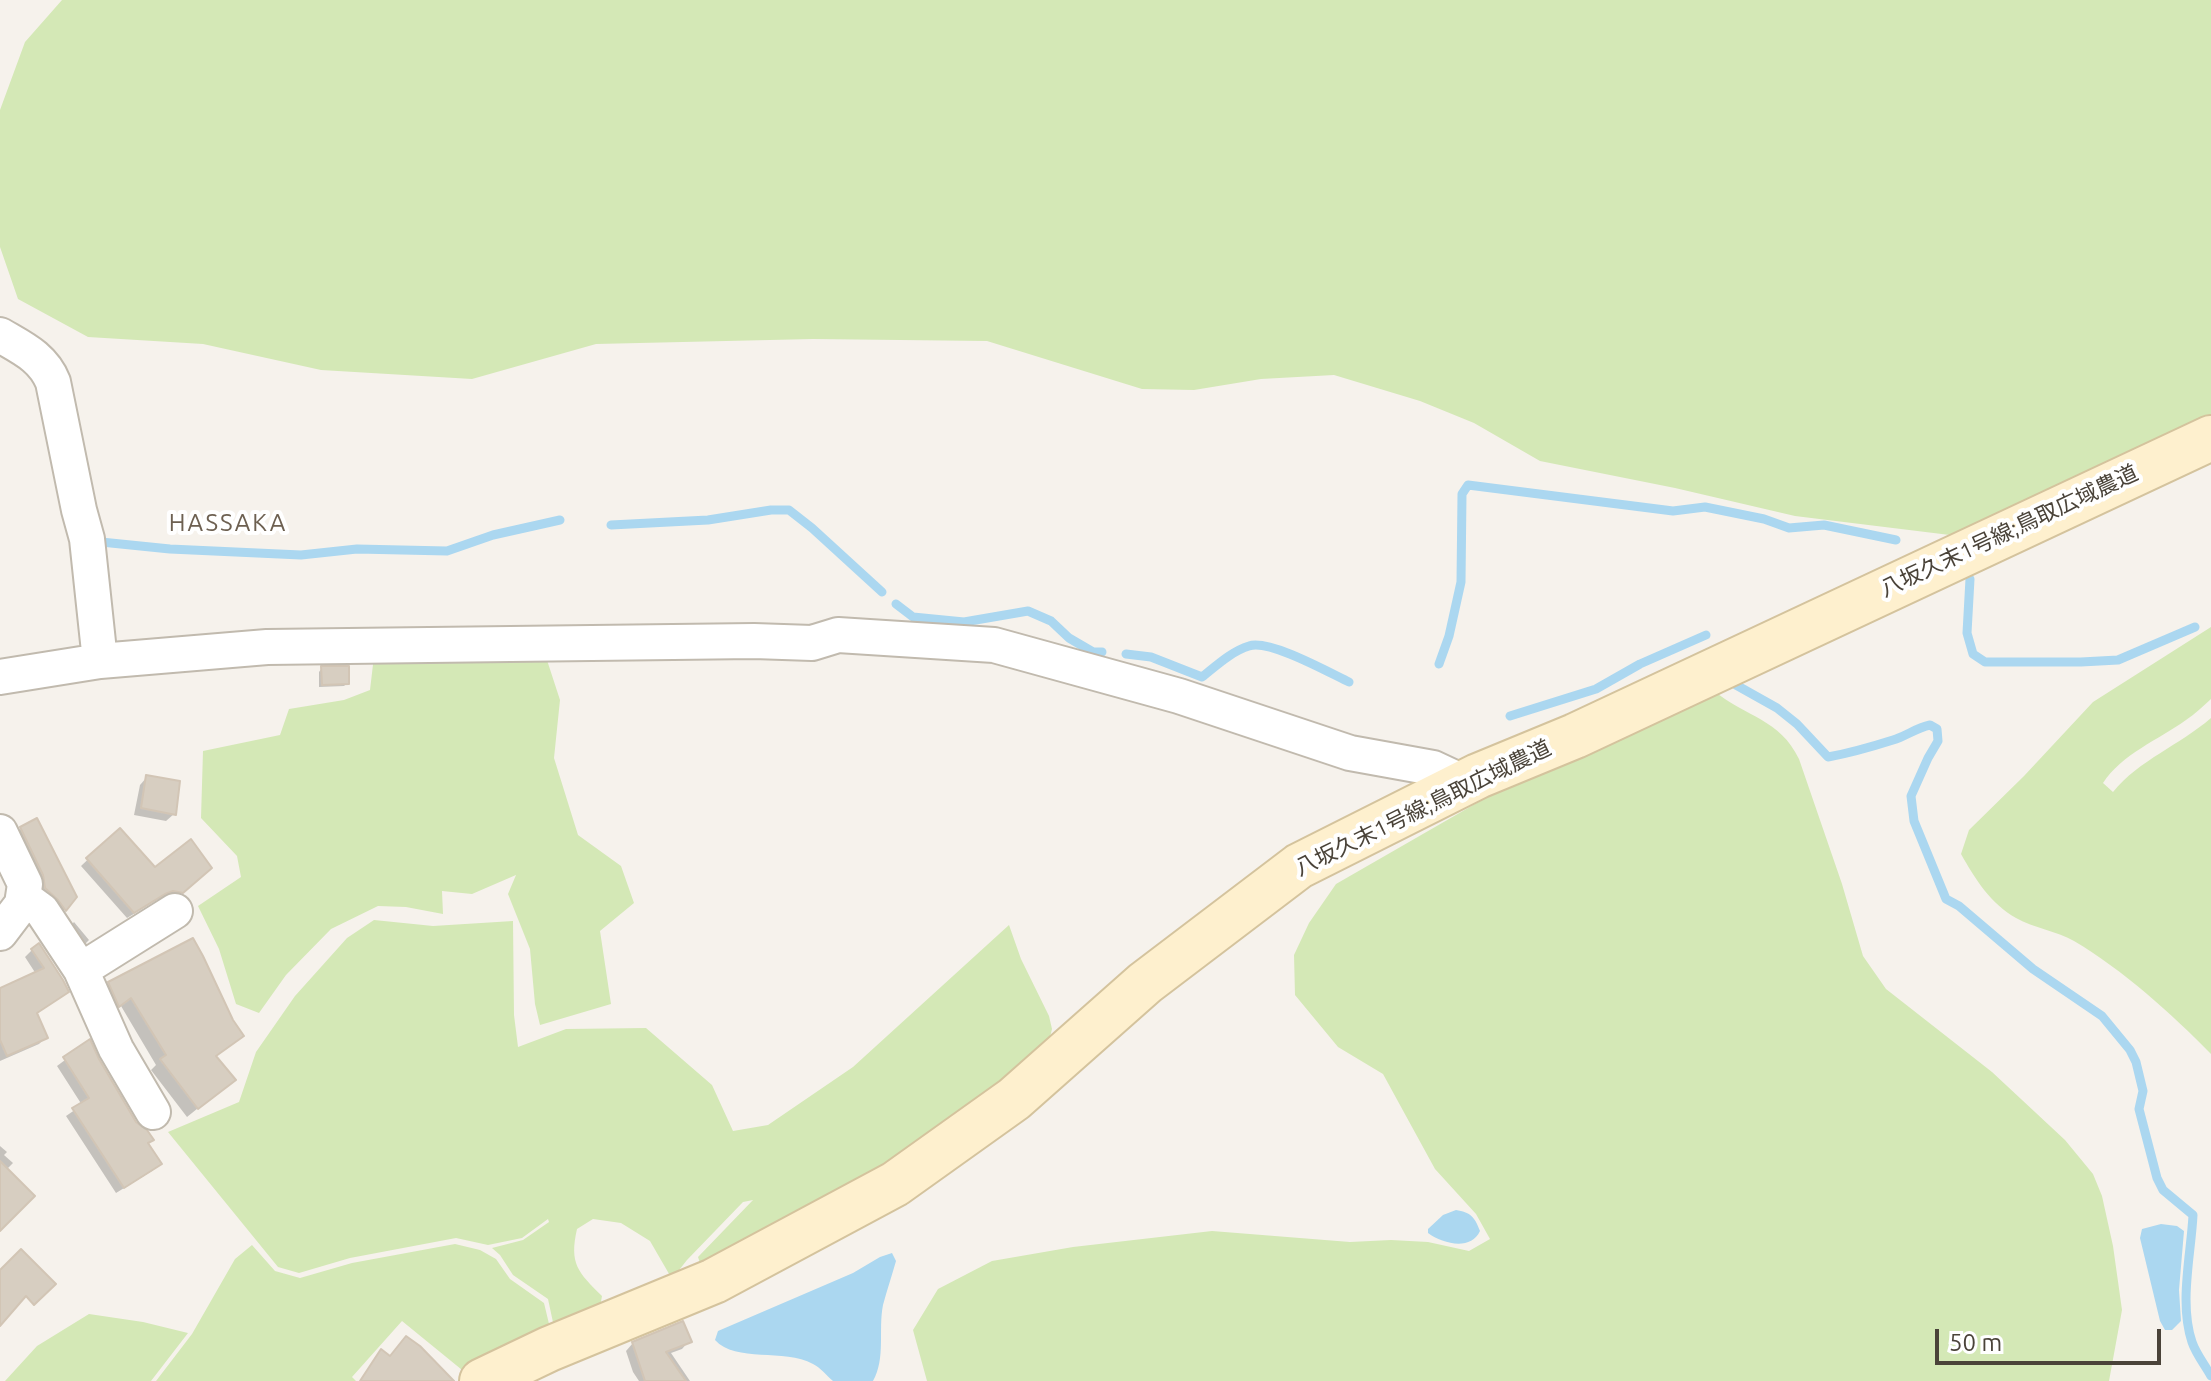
<!DOCTYPE html>
<meta charset="utf-8">
<style>
body{margin:0}
#map{position:relative;width:2211px;height:1381px;overflow:hidden;background:#f6f2ec;font-family:Ubuntu,sans-serif}
canvas{display:block}
.scale{position:absolute;left:1935px;top:1329px;width:226px;height:36px;box-sizing:border-box;border:4px solid #4a4339;border-top:0;padding-left:10px;font-size:24px;line-height:28px;white-space:nowrap;color:#4a4339;-webkit-text-stroke:6px #fff;paint-order:stroke}
</style>
<div id="map">
<canvas width="2211" height="1381"></canvas>
<div class="scale">50 m</div>
</div>
<script>
const context = document.querySelector('canvas').getContext('2d');
context.lineJoin = 'round';
function fillPath(path, color) {
  context.fillStyle = color;
  context.fill(path, 'evenodd');
}
function stroke(path, color, width, dash) {
  context.strokeStyle = color;
  context.lineWidth = width;
  context.lineCap = dash ? 'butt' : 'round';
  context.setLineDash(dash || []);
  context.stroke(path);
}
function write(font, color, halo, rows, align = 'center') {
  context.font = font + ' Ubuntu,"Noto Sans JP",sans-serif';
  context.lineWidth = 8;
  context.setLineDash([]);
  context.textBaseline = 'middle';
  context.strokeStyle = halo;
  context.fillStyle = color;
  for (const [text, x, y, turn = 0] of rows) {
    context.save();
    context.translate(x, y);
    context.rotate((+turn || 0) * Math.PI / 180);
    context.textAlign = isNaN(turn) ? turn : align;
    if (halo) context.strokeText(text, 0, 0);
    context.fillText(text, 0, 0);
    context.restore();
  }
}
fillPath(new Path2D(`
 M 62,0 L 2211,0 L 2211,422 L 1958,536 L 1795,516 L 1675,488 L 1540,461 L 1474,423 L 1420,401 L 1334,375 L 1261,379 L 1194,390 L 1142,389 L 987,341 L 813,339 L 596,344 L 472,379 L 321,370 L 203,344 L 88,337 L 18,299 L 0,247 L 0,110 L 25,42 Z
 M 2211,627 L 2211,699 C 2203,706 2195,714 2186,720 C 2158,740 2122,754 2103,783 L 2113,792 C 2139,760 2180,745 2211,718 L 2211,1054 C 2171,1013 2123,970 2074,941 C 2056,931 2034,928 2016,918 C 1991,904 1975,879 1961,854 L 1969,830 L 2024,776 L 2093,702 Z
 M 545,654 L 560,700 L 554,758 L 578,835 L 621,866 L 634,903 L 600,931 L 611,1004 L 540,1025 L 535,1004 L 530,949 L 508,894 L 516,875 L 472,894 L 442,891 L 443,914 L 406,907 L 378,906 L 331,929 L 286,975 L 259,1013 L 236,1004 L 219,949 L 198,906 L 241,877 L 237,856 L 201,818 L 203,751 L 280,735 L 289,709 L 344,700 L 370,690 L 374,656 Z
 M 1714,691 C 1746,717 1780,719 1799,759 L 1842,884 L 1863,956 L 1886,989 L 1992,1072 L 2065,1140 L 2093,1174 L 2102,1196 L 2113,1246 L 2122,1310 L 2109,1381 L 927,1381 L 913,1330 L 938,1289 L 992,1261 L 1073,1247 L 1212,1231 L 1350,1242 L 1391,1240 L 1428,1242 L 1469,1251 L 1490,1239 L 1476,1214 L 1435,1169 L 1383,1074 L 1338,1047 L 1295,995 L 1294,955 L 1309,923 L 1336,884 L 1555,758 Z
 M 374,920 L 433,926 L 513,921 L 514,1015 L 518,1047 L 566,1029 L 646,1028 L 712,1085 L 733,1131 L 768,1125 L 853,1067 L 1009,925 L 1021,959 L 1049,1016 L 1052,1029 L 1048,1045 L 871,1184 L 701,1266 L 698,1257 L 753,1200 L 743,1202 L 687,1260 L 672,1279 L 650,1241 L 621,1223 L 593,1219 L 577,1229 C 569,1264 578,1272 602,1296 L 600,1307 L 554,1327 L 548,1299 L 513,1275 L 500,1255 L 492,1248 L 523,1240 L 549,1222 L 548,1219 L 522,1238 L 488,1245 L 456,1238 L 350,1258 L 299,1273 L 278,1267 L 168,1132 L 239,1102 L 256,1052 L 295,996 L 347,938 Z
 M 455,1244 L 480,1250 L 496,1259 L 510,1279 L 544,1303 L 550,1328 L 467,1374 L 402,1321 L 352,1377 L 356,1381 L 156,1381 L 192,1334 L 235,1259 L 252,1245 L 275,1271 L 300,1278 L 352,1263 Z
 M 89,1314 L 143,1322 L 188,1333 L 151,1381 L 5,1381 L 37,1346 Z`), '#d4e8b6');
fillPath(new Path2D(`
 M 1456,1210 C 1470,1212 1475,1217 1480,1231 C 1471,1251 1443,1244 1428,1233 L 1428,1229 L 1443,1215 Z
 M 2161,1224 L 2177,1226 L 2184,1231 L 2179,1290 L 2181,1321 L 2172,1330 L 2165,1330 L 2160,1321 L 2140,1238 L 2142,1229 Z
 M 892,1253 L 896,1261 C 892,1275 887,1290 883,1305 C 878,1330 886,1358 873,1381 L 833,1381 C 827,1376 820,1367 813,1364 C 784,1348 736,1363 715,1340 L 718,1331 L 853,1273 L 880,1257 Z`), '#abd7f0');
fillPath(new Path2D(`
 M 322,668 L 347,683 L 344,686 L 319,687 L 319,672 Z
 M 147,777 L 174,814 L 166,821 L 134,815 L 140,785 Z
 M 21,829 L 75,897 L 58,917 L 36,883 L 14,836 Z
 M 119,830 L 155,870 L 203,874 L 175,898 L 166,897 L 157,900 L 127,918 L 81,866 Z
 M 74,922 L 89,940 L 82,947 L 67,930 Z
 M 32,950 L 67,992 L 36,1014 L 46,1037 L 39,1044 L 0,1061 L 0,990 L 36,974 L 25,957 Z
 M 109,984 L 232,1021 L 242,1035 L 215,1057 L 233,1080 L 187,1117 L 151,1070 L 156,1065 L 121,1006 L 109,1014 L 100,993 Z
 M 89,1042 L 134,1123 L 151,1140 L 147,1144 L 160,1164 L 152,1171 L 116,1193 L 66,1116 L 82,1105 L 57,1066 Z
 M 0,1146 L 7,1152 L 4,1155 L 13,1163 L 6,1170 L 0,1228 Z
 M 689,1341 L 682,1349 L 671,1353 L 690,1381 L 639,1381 L 633,1372 L 626,1351 L 633,1343 Z`), '#0003');
stroke(new Path2D(`
 M 611,525 L 708,520 L 771,510 L 789,510 L 812,528 L 882,592
 M 101,542 L 170,549 L 301,555 L 357,549 L 447,551 L 493,535 L 560,520
 M 1970,579 L 1967,633 L 1973,654 L 1985,662 L 2081,662 L 2118,660 L 2195,627
 M 896,604 L 913,617 L 964,622 L 1028,611 L 1051,621 L 1069,638 L 1093,652 L 1102,652
 M 1126,654 L 1151,657 L 1202,677 C 1216,666 1232,651 1249,646 C 1269,639 1328,672 1349,682
 M 1439,664 L 1449,636 L 1461,582 L 1462,494 L 1468,485 L 1673,511 L 1705,507 L 1764,519 L 1789,528 L 1824,525 L 1896,540
 M 1736,685 L 1777,708 L 1797,724 L 1828,757 C 1850,753 1871,747 1893,740 C 1906,736 1916,728 1930,725 L 1937,729 L 1938,741 L 1928,758 L 1911,796 L 1914,821 L 1946,899 L 1959,906 L 2033,969 L 2102,1016 L 2130,1050 L 2136,1062 L 2143,1091 L 2139,1109 L 2157,1178 L 2163,1190 L 2193,1215 C 2191,1255 2179,1303 2192,1342 C 2196,1354 2205,1365 2211,1376
 M 1510,716 L 1596,689 L 1640,664 L 1706,635`), '#abd7f0', 9);
const building = new Path2D(`
 M 321,666 L 349,666 L 349,684 L 322,685 Z
 M 146,775 L 180,781 L 176,815 L 141,808 Z
 M 37,818 L 77,897 L 66,911 L 58,900 L 45,888 L 43,875 L 20,827 Z
 M 120,828 L 155,867 L 191,839 L 212,868 L 183,893 L 173,891 L 165,894 L 134,913 L 86,858 Z
 M 193,938 L 203,956 L 233,1020 L 244,1036 L 216,1056 L 236,1080 L 198,1109 L 160,1059 L 166,1055 L 131,998 L 119,1007 L 108,982 Z
 M 39,943 L 63,980 L 69,992 L 37,1013 L 48,1038 L 7,1056 L 0,1040 L 0,988 L 44,968 L 31,949 Z
 M 90,1039 L 99,1059 L 136,1122 L 147,1130 L 154,1140 L 148,1143 L 162,1164 L 124,1188 L 72,1108 L 89,1098 L 63,1057 Z
 M 0,1161 L 35,1196 L 0,1231 Z
 M 21,1249 L 56,1284 L 34,1305 L 26,1296 L 0,1326 L 0,1270 Z
 M 683,1321 L 692,1342 L 666,1352 L 686,1381 L 645,1381 L 632,1342 Z
 M 406,1336 L 420,1346 L 454,1381 L 360,1381 L 381,1349 L 390,1356 Z`);
fillPath(building, '#d7cec1');
stroke(building, '#d2c5b5', 2);
const street = new Path2D(`
 M 0,335 C 22,348 43,357 53,382 L 79,510 L 87,539 L 100,661
 M 0,677 L 100,661 L 267,647 L 754,641 L 812,643 L 838,635 L 994,645 L 1179,696 L 1350,753 L 1433,768 L 1465,783
 M 0,832 L 25,884 L 22,904 L 0,933
 M 23,897 L 42,911 L 81,970 L 116,1049 L 153,1112
 M 81,970 L 175,911`);
const secondary = new Path2D(`
 M 482,1381 L 549,1349 L 714,1281 L 895,1184 L 1014,1099 L 1145,983 L 1299,866 L 1478,776 L 1575,736 L 2211,438`);
stroke(street, '#c1baae', 38);
stroke(secondary, '#d4c39d', 48);
stroke(street, '#fff', 34);
stroke(secondary, '#fef0ce', 44);
write('22px', '#4a4339', '#fff', [
 ["八坂久末1号線;鳥取広域農道",2009,531,-25],
 ["八坂久末1号線;鳥取広域農道",1423,808,-26]
]);
context.letterSpacing = '2px';
write('24px', '#6d6051', '#fff', [
 ["HASSAKA",228,523]
]);
context.letterSpacing = '0px';
</script>
